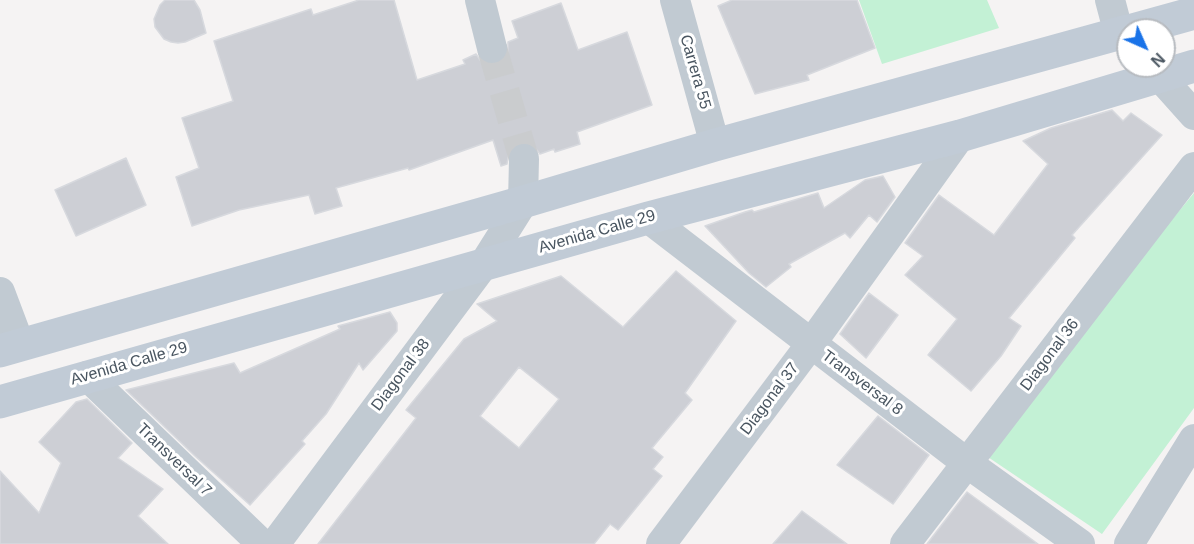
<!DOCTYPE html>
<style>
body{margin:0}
#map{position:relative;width:1194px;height:544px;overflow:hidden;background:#f5f3f3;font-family:Helvetica,sans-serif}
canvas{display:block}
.north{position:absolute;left:1116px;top:18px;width:60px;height:60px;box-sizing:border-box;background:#fff;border:2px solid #b7bbc0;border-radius:50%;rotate:135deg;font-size:16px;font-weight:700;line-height:24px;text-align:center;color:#4a5661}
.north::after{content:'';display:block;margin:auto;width:21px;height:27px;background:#1a73e8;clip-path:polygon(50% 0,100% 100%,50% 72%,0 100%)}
</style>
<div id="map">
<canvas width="1194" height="544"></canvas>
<div class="north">N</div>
</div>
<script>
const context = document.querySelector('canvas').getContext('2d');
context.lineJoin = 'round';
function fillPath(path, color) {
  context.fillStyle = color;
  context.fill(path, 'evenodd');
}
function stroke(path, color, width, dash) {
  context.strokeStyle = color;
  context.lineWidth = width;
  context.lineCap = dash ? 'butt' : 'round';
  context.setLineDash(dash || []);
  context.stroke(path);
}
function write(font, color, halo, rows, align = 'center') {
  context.font = font + ' Helvetica,sans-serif';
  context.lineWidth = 6;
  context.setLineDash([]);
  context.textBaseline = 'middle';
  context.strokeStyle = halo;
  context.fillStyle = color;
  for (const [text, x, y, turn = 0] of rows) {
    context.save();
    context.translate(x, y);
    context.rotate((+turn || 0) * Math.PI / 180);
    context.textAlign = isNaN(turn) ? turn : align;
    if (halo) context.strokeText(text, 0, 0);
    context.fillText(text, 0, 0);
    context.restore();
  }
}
fillPath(new Path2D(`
 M 859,0 L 987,0 L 999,28 L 882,64 Z
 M 1194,193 L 1194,408 L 1102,534 L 979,451 Z`), '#c3f1d5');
const building = new Path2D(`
 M 165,0 L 194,0 L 200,10 L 206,33 L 185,42 L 178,43 L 171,42 L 164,39 L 155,27 L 154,19 L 160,5 Z
 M 359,0 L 394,0 L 417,80 L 465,64 L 463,60 L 476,54 L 480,60 L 487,64 L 497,65 L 504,60 L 508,53 L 508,42 L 518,38 L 512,21 L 561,3 L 578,50 L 627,32 L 652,105 L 577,132 L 580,144 L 555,152 L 554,149 L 540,154 L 532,144 L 525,142 L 516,144 L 509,151 L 507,164 L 501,166 L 493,140 L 409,170 L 408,168 L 336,188 L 342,206 L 315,214 L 309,195 L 239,210 L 192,226 L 176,177 L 199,168 L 182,118 L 233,101 L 214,41 L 311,9 L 313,15 Z
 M 732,0 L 857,0 L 875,48 L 807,75 L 809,80 L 755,94 L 718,6 Z
 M 1112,110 L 1123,121 L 1131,113 L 1162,135 L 1072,235 L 1075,238 L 1009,318 L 1021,326 L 1001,356 L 971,391 L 928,355 L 957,319 L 905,275 L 923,256 L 905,243 L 939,195 L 994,235 L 1048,164 L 1023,141 L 1051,128 Z
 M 126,158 L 146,205 L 76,236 L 55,190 Z
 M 883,176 L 895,197 L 877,222 L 869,215 L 850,238 L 845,233 L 789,264 L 791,267 L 766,287 L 749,273 L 705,226 L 745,212 L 752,210 L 754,212 L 818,193 L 824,208 L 865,180 Z
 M 676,271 L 736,321 L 685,393 L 692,400 L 652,448 L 663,457 L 653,469 L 662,476 L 618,530 L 610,524 L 594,544 L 318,544 L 416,418 L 406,410 L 464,339 L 497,321 L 477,304 L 561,276 L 623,327 ZM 519,367 L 559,399 L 519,448 L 480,416 Z
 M 869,293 L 898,315 L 866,358 L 840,334 Z
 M 390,312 L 397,323 L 397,331 L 363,370 L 359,363 L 326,414 L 302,441 L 305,444 L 250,505 L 195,456 L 126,390 L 234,363 L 240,373 L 340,329 L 338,326 Z
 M 87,399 L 132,443 L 118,458 L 163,489 L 138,516 L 168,544 L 0,544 L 0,471 L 39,513 L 61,463 L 39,442 L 76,402 Z
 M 878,416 L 929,455 L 893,504 L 837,465 Z
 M 967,492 L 1038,544 L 927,544 Z
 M 802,511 L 847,544 L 773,544 Z`);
fillPath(building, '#cdcfd5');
stroke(building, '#d7d9de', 1.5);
stroke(new Path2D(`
 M 492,48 L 524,159`), '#caccce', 30, [30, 15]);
stroke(new Path2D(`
 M 480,0 L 492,48
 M 675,0 L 715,145
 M 1110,0 L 1119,34
 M 1160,77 L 1194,115
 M 648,218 L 967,463 L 1080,544
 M 0,292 L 20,345
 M 87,376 L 262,544
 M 275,544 L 484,264 L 523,202 L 524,159
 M 661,544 L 811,344 L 960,136
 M 905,544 L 1194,167
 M 1129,544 L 1194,439`), '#c1cad2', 30);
stroke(new Path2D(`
 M 1133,30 L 1194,13
 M 0,351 L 523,202 L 715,145 L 1128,31
 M 0,402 L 648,218 L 960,136 L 1194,66`), '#c1cbd6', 33);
write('16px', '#4a5661', '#fff', [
 ["Carrera 55",695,72,74],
 ["Avenida Calle 29",597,232,-16],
 ["Diagonal 36",1050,355,-53],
 ["Avenida Calle 29",129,364,-16],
 ["Diagonal 38",401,375,-53],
 ["Transversal 8",862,383,37],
 ["Diagonal 37",770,399,-53],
 ["Transversal 7",174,460,44]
]);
</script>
